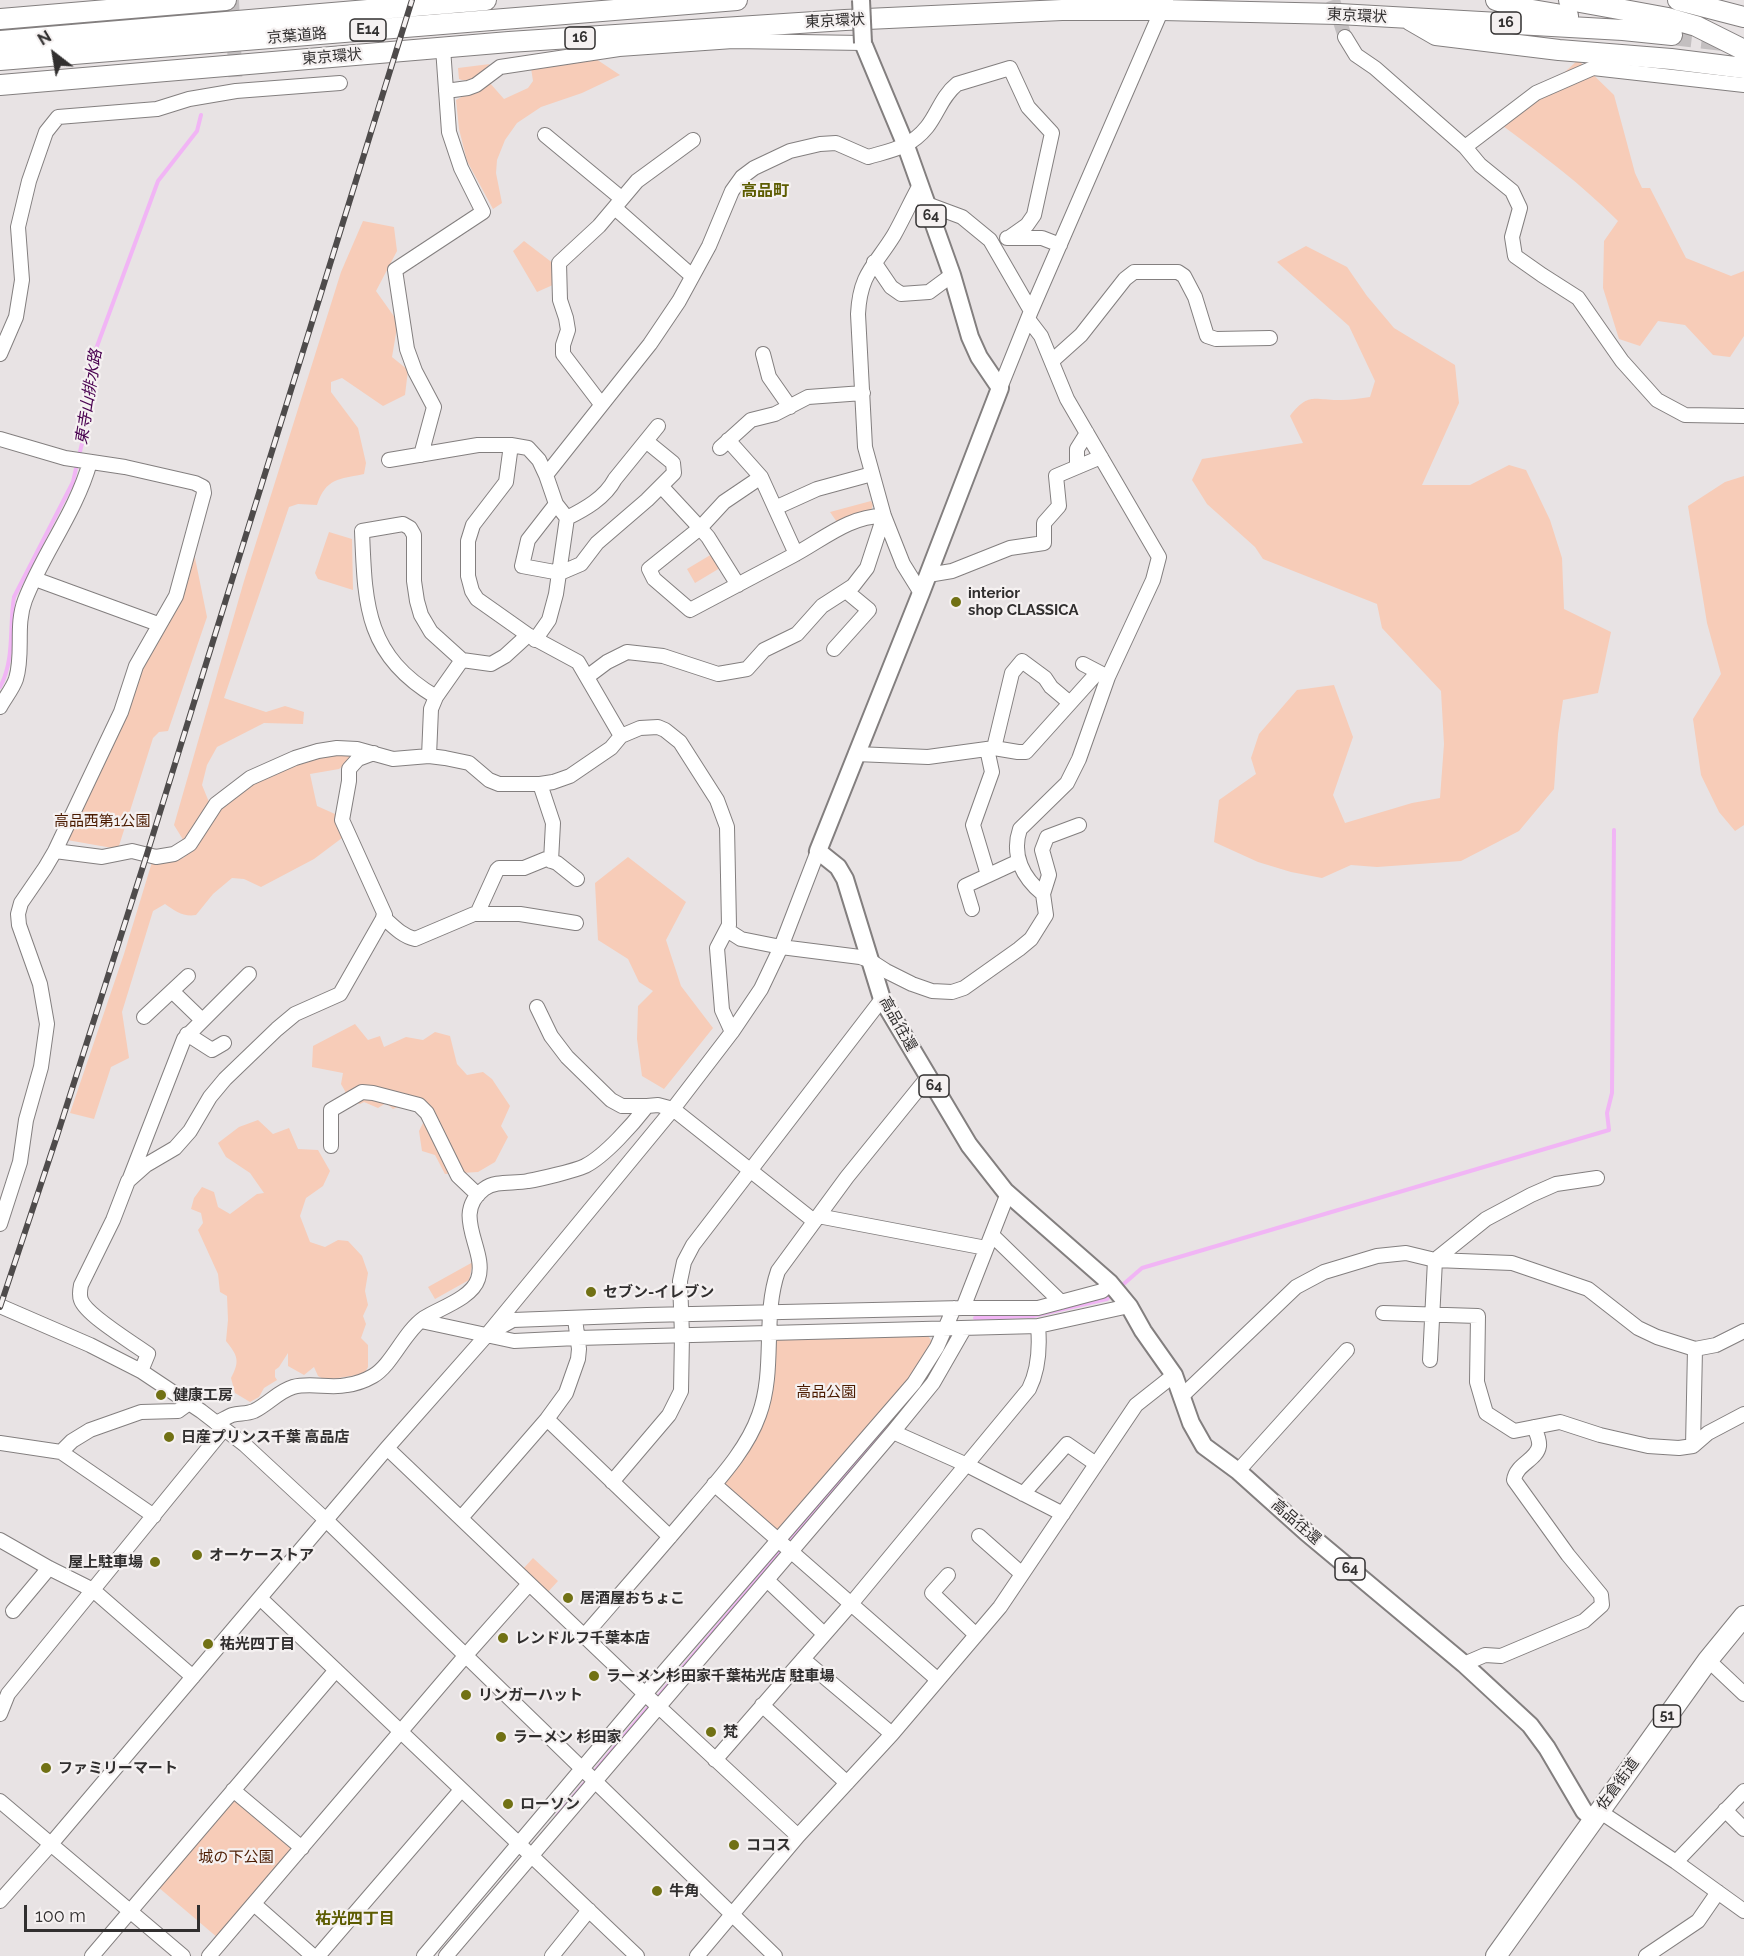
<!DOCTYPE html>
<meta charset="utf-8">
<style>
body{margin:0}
#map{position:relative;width:1744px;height:1956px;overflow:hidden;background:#e8e3e4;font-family:Raleway,sans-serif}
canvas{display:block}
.north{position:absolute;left:24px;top:24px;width:60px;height:60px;-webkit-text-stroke:4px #f5f1f1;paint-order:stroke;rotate:329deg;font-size:16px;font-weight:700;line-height:24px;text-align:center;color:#312f2f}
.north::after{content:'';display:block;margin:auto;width:21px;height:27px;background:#312f2f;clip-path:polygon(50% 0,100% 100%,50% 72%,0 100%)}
.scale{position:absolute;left:24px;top:1905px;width:176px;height:27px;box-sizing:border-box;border:3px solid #312f2f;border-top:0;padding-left:8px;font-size:18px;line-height:21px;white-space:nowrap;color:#312f2f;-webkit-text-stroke:4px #f5f1f1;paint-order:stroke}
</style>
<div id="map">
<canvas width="1744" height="1956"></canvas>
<div class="north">N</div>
<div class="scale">100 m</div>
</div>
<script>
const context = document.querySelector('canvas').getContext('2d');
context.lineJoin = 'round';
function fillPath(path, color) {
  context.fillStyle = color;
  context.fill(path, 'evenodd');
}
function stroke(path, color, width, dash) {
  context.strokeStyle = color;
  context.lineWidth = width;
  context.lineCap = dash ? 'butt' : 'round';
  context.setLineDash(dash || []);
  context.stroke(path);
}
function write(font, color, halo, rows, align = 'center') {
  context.font = font + ' Raleway,"Noto Sans JP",sans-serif';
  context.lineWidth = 4.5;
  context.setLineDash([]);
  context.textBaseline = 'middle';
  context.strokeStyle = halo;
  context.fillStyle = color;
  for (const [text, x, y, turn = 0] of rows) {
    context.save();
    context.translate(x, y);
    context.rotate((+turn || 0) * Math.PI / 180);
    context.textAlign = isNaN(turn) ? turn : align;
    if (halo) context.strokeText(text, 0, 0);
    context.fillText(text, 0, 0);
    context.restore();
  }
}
fillPath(new Path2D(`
 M 593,57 L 620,75 L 582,93 L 541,107 L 517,123 L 505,140 L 497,160 L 496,173 L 502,203 L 493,209 L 467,161 L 459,129 L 456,100 L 489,82 L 504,99 L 528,88 L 533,81 L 531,68 Z
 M 1578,60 L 1614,95 L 1635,173 L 1642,188 L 1650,188 L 1686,258 L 1731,276 L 1744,271 L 1744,336 L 1730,357 L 1713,355 L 1685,325 L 1658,321 L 1640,346 L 1619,339 L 1603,288 L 1604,241 L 1618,221 C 1581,184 1545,157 1503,126 L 1532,102 Z
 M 490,64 C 482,72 471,84 459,79 L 458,68 Z
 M 363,221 L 394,227 L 397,251 L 376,291 L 398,322 L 392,357 L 408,370 L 405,395 L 383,406 L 342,378 L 331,382 L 331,392 L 358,428 L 366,463 L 364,474 C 339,479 326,478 317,505 L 298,504 L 289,507 L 224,698 L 266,712 L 285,706 L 304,712 L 303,724 L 264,723 L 217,747 L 207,765 L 202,785 L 209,802 L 216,809 C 229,800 241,788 255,781 C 277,769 325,746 349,754 L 349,761 L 339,769 L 310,774 L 317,806 L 335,814 L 343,830 L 342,838 L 314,859 L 261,887 L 244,879 L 232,878 L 213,894 L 196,915 C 183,917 175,911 165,904 L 153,911 L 122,1012 L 129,1058 L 111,1067 L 94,1119 L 70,1113 L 124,954 L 152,862 L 183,858 L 190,851 L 174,825 L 244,581 L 341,272 Z
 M 524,241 L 554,264 L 555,284 L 537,292 L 513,251 Z
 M 1306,246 L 1347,267 L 1367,296 L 1394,328 L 1455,365 L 1459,403 L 1422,485 L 1470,485 L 1509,465 L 1526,470 L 1550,520 L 1562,558 L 1564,609 L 1611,632 L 1598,693 L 1563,700 L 1558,734 L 1554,789 L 1519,831 L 1461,861 L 1377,867 L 1351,865 L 1322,878 L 1291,872 L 1258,862 L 1214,842 L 1219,800 L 1256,774 L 1251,758 L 1259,734 L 1297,690 L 1334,685 L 1353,737 L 1333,795 L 1345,823 L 1412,803 L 1440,798 L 1444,744 L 1441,691 L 1382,628 L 1377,604 L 1263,559 L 1255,547 L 1207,504 L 1192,480 L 1202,459 L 1303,443 L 1290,416 C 1309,391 1315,401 1341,400 C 1350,400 1361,398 1370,397 L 1375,381 L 1349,326 L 1277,262 Z
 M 1744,476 L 1744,825 L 1735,831 L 1719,812 L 1701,775 L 1693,719 L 1721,674 L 1707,623 L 1688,506 L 1725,482 Z
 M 871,501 L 873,505 L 871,510 L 839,525 L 830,512 Z
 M 329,532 L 352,539 L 353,590 L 318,579 L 315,573 Z
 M 194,553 L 207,617 L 168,731 L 159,732 L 153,738 L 118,849 L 67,840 Z
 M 712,554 L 720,568 L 695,583 L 687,569 Z
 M 628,857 L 686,902 L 666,940 L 681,986 L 713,1028 L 664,1089 L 642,1076 L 637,1039 L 638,1006 L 653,991 L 639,982 L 628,959 L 598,940 L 595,883 Z
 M 355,1024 L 368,1040 L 380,1036 L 384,1047 L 406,1037 L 423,1040 L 435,1032 L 450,1036 L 457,1064 L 467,1075 L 483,1072 L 492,1079 L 510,1106 L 501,1126 L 508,1137 L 495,1162 L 478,1172 L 445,1174 L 435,1155 L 422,1151 L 419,1131 L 425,1119 L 418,1111 L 403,1105 L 393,1109 L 386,1103 L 378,1108 L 364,1102 L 360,1104 L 346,1099 L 345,1091 L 341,1084 L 343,1073 L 312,1067 L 313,1046 Z
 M 258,1120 L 273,1134 L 289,1128 L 298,1149 L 318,1150 L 330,1171 L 323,1186 L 306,1198 L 300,1216 L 310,1242 L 325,1247 L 338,1240 L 348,1241 L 362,1256 L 368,1273 L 365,1291 L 368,1305 L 363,1316 L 366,1324 L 361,1338 L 368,1345 L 368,1367 L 364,1374 L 325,1380 L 318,1376 L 314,1367 L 304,1375 L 288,1366 L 288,1353 L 279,1367 L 275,1370 L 275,1377 L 277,1380 L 264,1388 L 259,1397 L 250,1402 L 235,1393 L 231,1378 C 240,1361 238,1356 226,1341 L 228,1320 L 227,1296 L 220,1292 L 218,1274 L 198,1230 L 203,1223 L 201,1213 L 191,1209 L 194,1198 L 202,1187 L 214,1192 L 218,1207 L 230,1214 L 257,1194 L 264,1193 L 250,1173 L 226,1157 L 218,1143 L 239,1127 Z
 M 473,1262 L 469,1280 L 435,1299 L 428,1287 Z
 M 926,1333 L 933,1343 L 910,1380 L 778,1534 L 721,1484 L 751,1445 L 774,1337 Z
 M 533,1558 L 558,1581 L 548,1592 L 523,1569 Z
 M 234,1798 L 296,1849 L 218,1938 L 158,1887 Z`), '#f7ccb8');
stroke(new Path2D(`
 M 79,456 L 84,435 L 96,349 L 158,181 L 197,131 L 201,115
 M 0,687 C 15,660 9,626 14,597 L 73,482 L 77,464
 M 1119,1288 L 1142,1268 L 1609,1130 L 1607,1113 L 1612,1093 L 1614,830
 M 975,1318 L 1033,1316 L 1107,1299 L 1113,1293
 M 944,1347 L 950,1337
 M 787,1543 L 914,1396 L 939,1356
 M 656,1699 L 783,1549
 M 557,1816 L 651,1704`), '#f1b5f5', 4);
stroke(new Path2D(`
 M 232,0 L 236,91
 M 1333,0 L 1345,37`), '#c3bfc0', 14, [14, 7]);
stroke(new Path2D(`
 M 1672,35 L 1723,41`), '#c3bfc0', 20, [20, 10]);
const minor = new Path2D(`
 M 1345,37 L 1356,55 L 1375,68 L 1465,147 L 1480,165 L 1512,191 L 1520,208 L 1512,237 L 1515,256 L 1542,275 L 1578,298 L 1622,361 L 1657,400 L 1685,415 L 1744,416
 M 446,91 L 468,88 L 476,85 L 500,67 L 619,49 L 733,41 L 863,43
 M 545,135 L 621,198
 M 1465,147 L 1536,93 L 1593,68 L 1744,85
 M 920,185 C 911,201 903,219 894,235 C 875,266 860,273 858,314 L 865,447 L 884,516 L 903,564 L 921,593
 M 927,204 L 962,217 L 990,240 L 1031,311
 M 615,208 L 692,276
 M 1007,238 L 1042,238 L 1060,245
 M 874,262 L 891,287 L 901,294 L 929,292 L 952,275
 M 0,354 L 16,317 L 22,280 L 18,227 L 29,181 L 46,132 L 58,117 L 157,109 L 189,99 L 236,91 L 340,83
 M 763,354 L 769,377 L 790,407
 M 1052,361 L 1081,335 L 1125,279 L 1134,272 L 1178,272 L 1184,276 L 1195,297 L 1207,336 L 1216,339 L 1270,338
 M 1000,388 L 1031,311 L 1166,0
 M 601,404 L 563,354 L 563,345 L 568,330 L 566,318 L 560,300 L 559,263 L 599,226 L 637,181 L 693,140
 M 0,439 L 65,458 L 125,467 L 195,483 L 203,487 L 204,493 L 176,596 L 136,666 L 121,712 L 55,851 L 45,868 L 21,903 L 18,914 L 19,925 L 40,984 L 47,1024 L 41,1067 L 26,1120 L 20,1162 L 0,1224
 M 728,440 L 761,477 L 796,554
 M 511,445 L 506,482 L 473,525 L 468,541 L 468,576 L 472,591 L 477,599 L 528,635
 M 720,448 L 751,420 L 775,414 L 808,397 L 863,393
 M 421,455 L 434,407 L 415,371 L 407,349 L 395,270 L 483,212 L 461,168 L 449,132 L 443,48
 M 389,460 L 478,445 L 511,445 L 528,448 L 539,460 L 546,475 L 556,504 L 567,518 L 556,594 L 549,620 L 535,640
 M 1077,467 L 1077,449 L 1087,433
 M 546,475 L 650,344 L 679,301 L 709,246 L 732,191 L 742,177 L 754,168 L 790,151 L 820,144 L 836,143 L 868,157 C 892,150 910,148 927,127 C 938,113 942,96 957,84 L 1010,68 L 1028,107 L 1052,133 L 1034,215 L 1027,225 L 1010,237
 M 661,486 L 700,528 L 724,502 L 761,477
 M 556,504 L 528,540 L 522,566 L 560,573 L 581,564 L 597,543 L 647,500 L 674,473 L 673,463 L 646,441
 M 775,508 L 817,489 L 872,474
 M 567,518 C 585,509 605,498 615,479 L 658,426
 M 928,575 L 952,571 L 1010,548 L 1044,543 L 1044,523 L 1059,506 L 1056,476 L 1101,457
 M 35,579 L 158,624
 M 738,585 L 708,537 L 700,528 L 649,569 L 654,579 L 690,610 C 724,592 758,574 792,556 C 821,541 850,515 884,516
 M 834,649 L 869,610 L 846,591
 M 1083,664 L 1106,676
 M 587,677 L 607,662 L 627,652 L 663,656 L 718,674 L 747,669 L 764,650 L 797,634 L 822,606 L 853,586 L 867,568 L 884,516
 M 436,697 C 365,655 365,604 362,531 L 403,524 L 410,528 L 414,535 L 414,581 L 417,601 L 421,615 L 431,632 L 462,660 L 491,664 L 505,656 L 528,635 L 578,662 L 621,736
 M 0,707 C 5,698 13,688 16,679 C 24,653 15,626 25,600 C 43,553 76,512 90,462
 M 994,748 L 1012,673 L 1022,661 L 1045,678 L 1051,687 L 1070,703
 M 987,749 L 992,772 L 973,825 L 988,875
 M 856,754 L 928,757 L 994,748 L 1018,752 L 1026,752 L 1098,672
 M 429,756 L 431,709 L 436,697 L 462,660
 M 540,784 L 553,823 L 551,861
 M 55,851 L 102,857 L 132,851 L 156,857 L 174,854 L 190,844 L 216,804 L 250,778 L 295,758 L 318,751 L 337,748 L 357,749 L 393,759 L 429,756 L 445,758 L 469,763 L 489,780 L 499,784 L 540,784 L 553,782 L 570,776 L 611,748 L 621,736 L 640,728 L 658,727 L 665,730 L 680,742 L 717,800 L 727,827 L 729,925 L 717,948 L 722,1010 L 732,1032
 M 1043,894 L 1049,875 L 1042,850 L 1047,837 L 1079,825
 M 972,909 L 965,886 L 1019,861
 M 477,914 L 497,870 L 499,868 L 524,868 L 546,859 L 557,863 L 577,879
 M 383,917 C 393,926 402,936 415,939 L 474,914 L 520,914 L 576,923
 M 727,930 L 741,939 L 781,947 L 860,957 L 869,960 L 886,971 L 912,984 L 932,991 L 952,992 L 964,988 L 1019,949 L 1031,939 L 1046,915 L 1043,894 C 1023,878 1011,855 1020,829 L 1067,783 L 1079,759 L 1108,677 L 1153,580 L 1159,557 L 1067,399 L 1041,336 L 1028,319
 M 172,991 L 202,1020
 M 537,1007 L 551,1036 L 567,1057 L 611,1100 L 622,1106 L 647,1106
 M 144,1017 L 188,976
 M 187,1034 L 212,1050 L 224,1043
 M 331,1146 L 331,1110 L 362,1092 L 373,1093 L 419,1105 L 427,1113 L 458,1176 L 478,1195
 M 130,1178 L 184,1039 L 249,974
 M 818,1216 L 986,1248
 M 992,1235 L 1061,1302
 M 0,1306 L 90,1345 L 141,1371 L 201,1411 L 245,1445 L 326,1520 L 775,1956
 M 963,1308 L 1008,1193
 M 1383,1313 L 1478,1316 L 1477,1382 L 1486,1413 L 1514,1431 L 1560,1422 L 1600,1435 L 1648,1446 L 1679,1448 L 1693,1446 L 1708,1433 L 1744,1414
 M 421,1321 L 514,1341 L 577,1338 L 1038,1326 L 1129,1306
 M 495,1330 L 513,1320 L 647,1315 L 963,1308 L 1038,1308 L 1102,1291 L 1110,1283
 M 1430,1360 L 1435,1260 L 1486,1219 L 1531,1195 L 1556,1184 L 1597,1178
 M 141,1371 L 148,1354 C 133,1343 86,1315 81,1300 C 79,1295 80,1290 81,1285 L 113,1220 L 128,1181 L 146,1165 L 175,1148 L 190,1131 L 210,1097 L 225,1079 L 277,1029 L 295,1014 L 340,994 L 385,915 L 342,820 L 349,781 L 349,769 L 358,759 L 374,753
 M 1182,1396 L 1296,1287 L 1324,1272 L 1377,1256 L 1406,1253 L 1435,1260 L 1512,1263 L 1588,1289 L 1638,1328 L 1657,1337 L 1695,1349 L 1716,1345 L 1744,1331
 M 547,1419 L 670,1537
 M 216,1423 C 221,1421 227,1417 232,1415 C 240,1413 247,1414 254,1411 C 268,1404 279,1391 293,1387 C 311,1382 330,1389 347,1385 C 355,1384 366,1380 373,1376 C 392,1365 404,1332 424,1318 C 440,1308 472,1298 478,1279 C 488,1250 450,1215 484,1189 C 496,1180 514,1184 528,1181 C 540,1179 574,1171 585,1166 C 605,1156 633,1124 647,1106 L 658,1105 L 673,1109 L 814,1221
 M 893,1432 L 967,1465 L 1063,1514
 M 0,1443 L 61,1452 L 154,1516
 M 1693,1446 L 1695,1349
 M 387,1448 L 645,1694 L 798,1836
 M 61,1452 L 72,1441 L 90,1430 L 141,1412 L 178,1411 L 189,1403
 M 1238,1471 L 1347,1350
 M 612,1482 L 669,1415 L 681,1391 L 682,1335 L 680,1281 L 684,1262 L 693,1245 L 882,999
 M 714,1484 L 938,1680
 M 1023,1494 L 1067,1444 L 1096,1464
 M 461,1518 L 547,1419 L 566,1393 L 578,1359 L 579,1349 L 575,1319
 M 979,1536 L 1022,1574
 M 0,1540 L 49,1568 L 93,1590 L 193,1677
 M 948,1575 L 932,1593 L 976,1635
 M 767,1580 L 824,1634
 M 260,1598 L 637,1956
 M 13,1611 L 49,1568
 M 584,1636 C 622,1592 660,1549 697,1505 C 720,1478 747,1449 759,1415 C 776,1369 762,1317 778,1271 L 847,1177 L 928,1077
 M 803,1659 L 892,1734
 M 1708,1660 L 1744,1694
 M 1464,1664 L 1485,1655 L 1501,1656 L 1584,1621 L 1602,1605 L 1601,1595 L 1568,1555 L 1514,1480 C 1516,1464 1537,1460 1539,1446 C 1540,1440 1536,1432 1534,1427
 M 762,1705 L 847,1783
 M 0,1714 L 8,1694 L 224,1429
 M 715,1760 L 851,1604 L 1029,1389 C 1039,1369 1040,1348 1038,1326
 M 233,1790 L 302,1848
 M 0,1801 L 183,1956
 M 1725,1810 L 1744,1829
 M 1599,1811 L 1676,1862 L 1744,1911
 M 1676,1862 L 1744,1791
 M 0,1901 L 51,1844 L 387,1448 L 486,1336 L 673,1109 L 732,1032 L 761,989 L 781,947 L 818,851
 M 254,1904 L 313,1956
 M 92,1956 L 336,1670
 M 209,1956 L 466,1655 L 529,1584
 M 318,1956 L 461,1790
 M 424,1956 L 645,1694 L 914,1383 L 937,1347 L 954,1308
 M 446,1956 L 893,1432 L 933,1383 L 964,1329
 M 552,1956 L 589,1910
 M 697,1956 L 798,1836 L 892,1734 L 1000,1607 L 1136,1405 L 1174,1375
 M 1646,1956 L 1698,1921 L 1718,1892`);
const major = new Path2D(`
 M 863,43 L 906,146 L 952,275 L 970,337 L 979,357 L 1000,388 L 921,593 L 818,851 L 838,867 L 845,879 L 882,999 L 969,1145 L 1005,1191 L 1110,1283 L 1129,1306 L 1143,1331 L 1174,1375 L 1191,1423 L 1204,1446 L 1238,1471 L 1306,1532 L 1464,1664 L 1530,1725 L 1547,1748 L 1584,1811 L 1593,1819`);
const highway = new Path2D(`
 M 1496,0 L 1520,8 L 1568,16
 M 1569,0 L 1668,18 L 1696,26 L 1744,50
 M 1678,0 L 1744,17
 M 0,19 L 226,0
 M 1410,20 L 1436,35 L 1559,50 L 1671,59 L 1744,68
 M 0,41 L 486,0
 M 0,60 L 737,0
 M 0,85 L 509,42 L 845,20 L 1062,10 L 1162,10 L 1339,14 L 1623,30 L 1672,35
 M 1496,1956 L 1708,1660 L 1744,1616`);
stroke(minor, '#837f7f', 16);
stroke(major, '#837f7f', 20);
stroke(highway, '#837f7f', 22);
stroke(minor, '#fff', 14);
stroke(major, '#fff', 16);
stroke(highway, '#fff', 20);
const rail = new Path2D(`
 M 0,1307 L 57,1136 L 147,854 L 412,0`);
stroke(rail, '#4e4b4b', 6);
stroke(rail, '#f5f1f1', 4, [11]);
const majorBridge = new Path2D(`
 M 861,0 L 863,43`);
stroke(majorBridge, '#837f7f', 20, []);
stroke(majorBridge, '#fff', 16);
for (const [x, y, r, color] of [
 [956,602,6,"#717114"],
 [591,1292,6,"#717114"],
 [161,1395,6,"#717114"],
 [169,1437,6,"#717114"],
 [197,1555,6,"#717114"],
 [155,1562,6,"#717114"],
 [568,1598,6,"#717114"],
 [503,1638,6,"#717114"],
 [208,1644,6,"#717114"],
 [594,1676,6,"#717114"],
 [466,1695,6,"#717114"],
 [711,1732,6,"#717114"],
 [501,1737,6,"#717114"],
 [46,1768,6,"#717114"],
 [508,1804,6,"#717114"],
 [734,1845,6,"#717114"],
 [657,1891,6,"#717114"]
]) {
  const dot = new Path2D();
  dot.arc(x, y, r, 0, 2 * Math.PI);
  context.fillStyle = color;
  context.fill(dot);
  stroke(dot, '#f5f1f1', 2);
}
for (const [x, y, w] of [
 [1506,23,30],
 [368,30,36],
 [580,38,30],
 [931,216,30],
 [934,1086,30],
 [1350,1569,30],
 [1667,1716,27]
]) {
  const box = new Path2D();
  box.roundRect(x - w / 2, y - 11, w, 22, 4.5);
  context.fillStyle = '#f5f1f1';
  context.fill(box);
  stroke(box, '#312f2f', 1.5);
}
write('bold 14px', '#312f2f', null, [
 ["16",1506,23],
 ["E14",368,30],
 ["16",580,38],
 ["64",931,216],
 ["64",934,1086],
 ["64",1350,1569],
 ["51",1667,1716]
]);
write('15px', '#312f2f', '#f5f1f1', [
 ["東京環状",1357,16,3],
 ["東京環状",835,21,-3],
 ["京葉道路",297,36,-5],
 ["東京環状",332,57,-5],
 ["高品往還",898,1024,61],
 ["高品往還",1296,1522,41],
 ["佐倉街道",1618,1784,-54]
]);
write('bold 15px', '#312f2f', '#f5f1f1', [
 ["interior",968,593],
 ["shop CLASSICA",968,610],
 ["セブン-イレブン",603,1292],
 ["健康工房",173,1395],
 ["日産プリンス千葉 高品店",181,1437],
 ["オーケーストア",209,1555],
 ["屋上駐車場",143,1562,"right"],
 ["居酒屋おちょこ",580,1598],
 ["レンドルフ千葉本店",515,1638],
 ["祐光四丁目",220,1644],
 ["ラーメン杉田家千葉祐光店 駐車場",606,1676],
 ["リンガーハット",478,1695],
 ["梵",723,1732],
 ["ラーメン 杉田家",513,1737],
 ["ファミリーマート",58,1768],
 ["ローソン",520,1804],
 ["ココス",746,1845],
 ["牛角",669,1891]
], 'left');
write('15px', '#4b1b00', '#f5f1f1', [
 ["高品西第1公園",102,821],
 ["高品公園",826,1392],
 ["城の下公園",236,1857]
]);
write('bold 16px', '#5c5c00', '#f5f1f1', [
 ["高品町",765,191],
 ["祐光四丁目",355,1919]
]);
write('italic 16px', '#490050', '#f5f1f1', [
 ["東寺山排水路",89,397,-81]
]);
</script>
